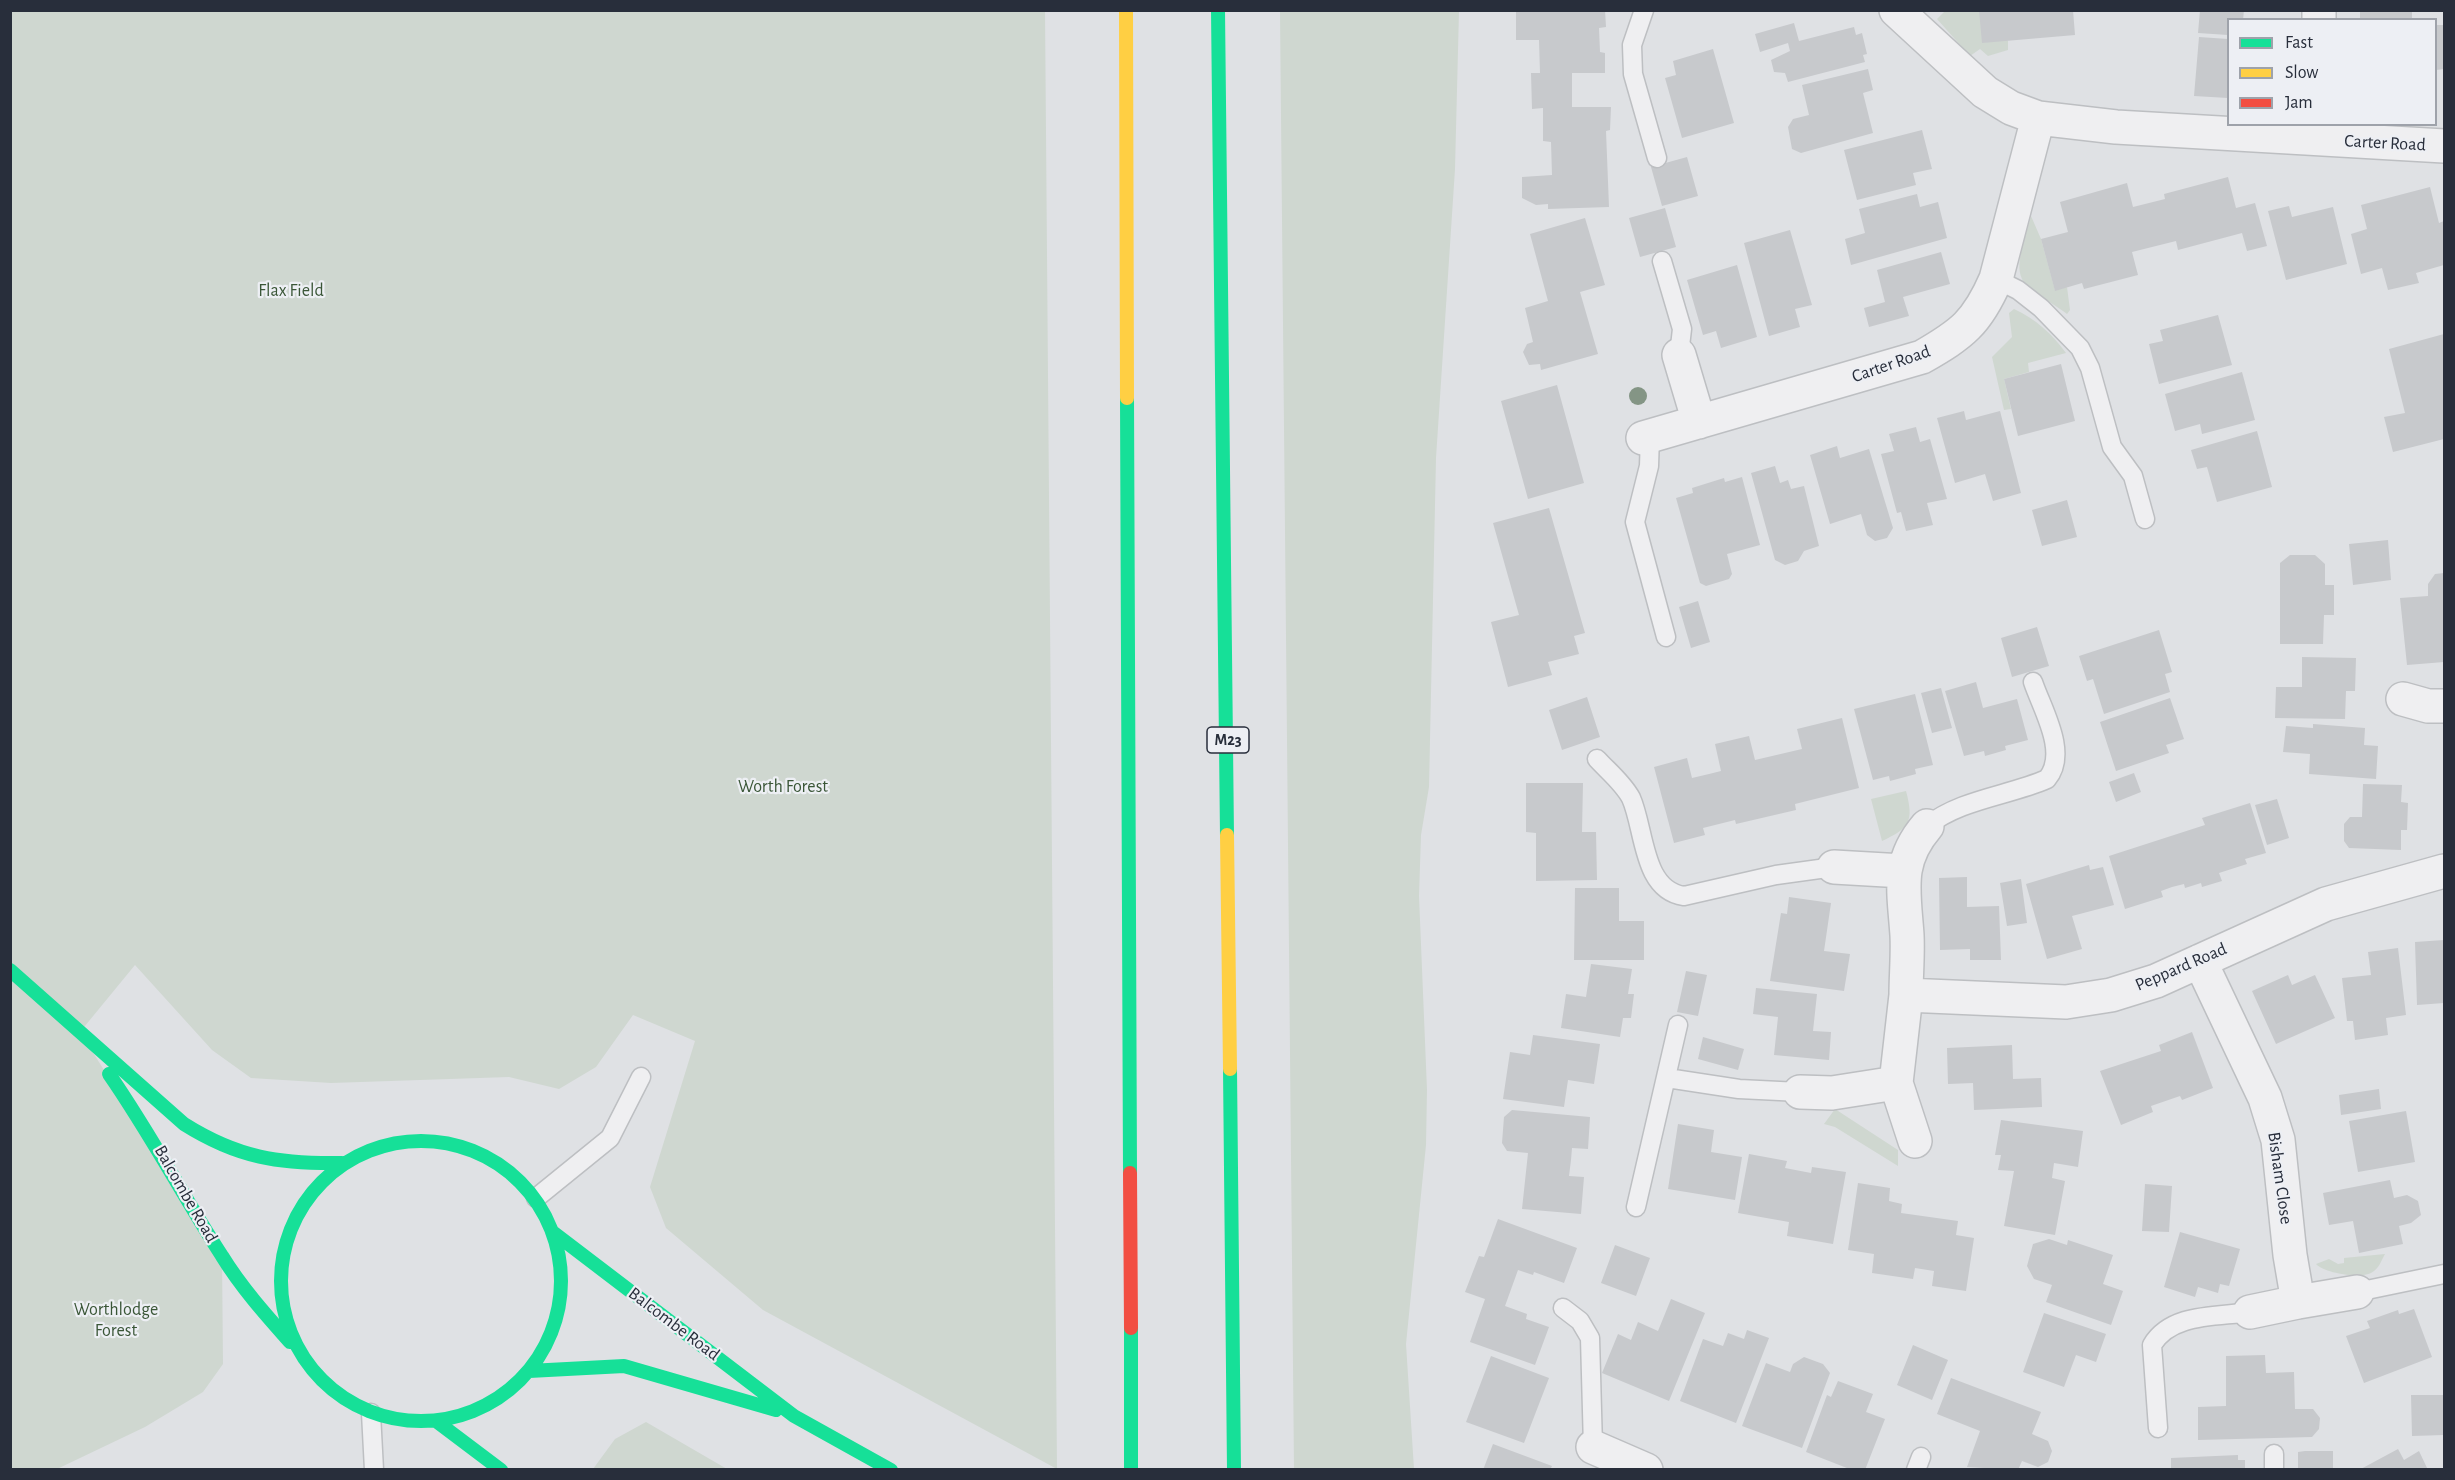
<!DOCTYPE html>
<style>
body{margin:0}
#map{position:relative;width:2455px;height:1480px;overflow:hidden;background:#dfe1e4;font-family:"Alegreya Sans",sans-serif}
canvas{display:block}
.frame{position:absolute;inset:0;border:12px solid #282e3b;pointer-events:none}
.legend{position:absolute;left:2227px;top:18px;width:210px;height:108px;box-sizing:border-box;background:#edeff4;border:2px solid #9ea2aa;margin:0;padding:8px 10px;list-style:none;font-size:18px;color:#282e3b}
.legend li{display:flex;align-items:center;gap:12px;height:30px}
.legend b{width:30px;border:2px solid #9ea2aa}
</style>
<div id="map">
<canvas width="2455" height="1480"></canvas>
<div class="frame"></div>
<ul class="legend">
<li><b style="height:8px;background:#16e098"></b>Fast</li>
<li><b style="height:8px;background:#ffcf43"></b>Slow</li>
<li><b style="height:8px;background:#f24e42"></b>Jam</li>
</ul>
</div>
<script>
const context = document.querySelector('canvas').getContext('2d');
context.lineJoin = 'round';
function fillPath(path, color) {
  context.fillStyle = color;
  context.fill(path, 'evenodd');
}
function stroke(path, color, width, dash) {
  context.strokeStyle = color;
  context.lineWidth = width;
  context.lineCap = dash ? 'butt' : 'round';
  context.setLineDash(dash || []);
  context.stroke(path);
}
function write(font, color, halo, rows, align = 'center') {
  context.font = font + ' "Alegreya Sans",sans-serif';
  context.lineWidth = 4.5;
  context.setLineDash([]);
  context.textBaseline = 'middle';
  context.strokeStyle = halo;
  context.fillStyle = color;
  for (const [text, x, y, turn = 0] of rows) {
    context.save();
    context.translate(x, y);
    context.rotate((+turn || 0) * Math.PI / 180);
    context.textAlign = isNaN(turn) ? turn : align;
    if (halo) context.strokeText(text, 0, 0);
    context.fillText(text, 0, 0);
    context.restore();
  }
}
fillPath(new Path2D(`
 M 10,11 L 1045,11 L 1057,1469 L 763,1310 L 666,1228 L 650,1187 L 695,1041 L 633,1015 L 596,1067 L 559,1089 L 509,1077 L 331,1083 L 251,1078 L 212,1050 L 135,965 L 80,1032 L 222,1257 L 223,1364 L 203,1392 L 145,1427 L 57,1469 L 11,1469 Z
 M 1280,11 L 1459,11 L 1455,169 L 1436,458 L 1429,787 L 1421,835 L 1419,896 L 1427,1090 L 1426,1145 L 1406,1344 L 1414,1469 L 1294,1469 Z
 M 1945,11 L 1979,11 L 2008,41 L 2008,50 L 1988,56 L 1980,49 L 1970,56 L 1937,19 Z
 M 2031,216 L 2041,239 L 2055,290 L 2067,287 L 2070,310 L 2067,314 C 2056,305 2032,293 2024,282 C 2012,267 2027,233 2031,216 Z
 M 2014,309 C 2036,319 2052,334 2066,353 L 2028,363 L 2029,372 L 2004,379 L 2011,409 L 2004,410 L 1992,357 L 2012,337 L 2009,313 Z
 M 1906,791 C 1914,821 1910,828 1882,841 L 1871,799 Z
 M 1835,1109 L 1898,1150 L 1898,1166 L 1835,1127 L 1824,1124 Z
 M 2385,1254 C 2381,1261 2379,1269 2371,1273 C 2360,1279 2324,1273 2316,1264 L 2329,1259 L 2338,1264 L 2344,1263 L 2344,1258 Z
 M 646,1422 L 727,1469 L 593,1469 L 615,1439 Z`), '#cfd7d0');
fillPath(new Path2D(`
 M 1516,10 L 1605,10 L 1606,27 L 1599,28 L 1600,52 L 1605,53 L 1605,73 L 1572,73 L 1572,107 L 1611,107 L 1610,130 L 1606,131 L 1609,207 L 1548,209 L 1548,204 L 1536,205 L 1522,198 L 1522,177 L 1552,175 L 1551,142 L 1543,141 L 1543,108 L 1532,109 L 1531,73 L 1540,73 L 1539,40 L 1516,40 Z
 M 1979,10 L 2073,10 L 2075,35 L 1982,43 Z
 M 2200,10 L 2244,10 L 2243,20 L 2228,20 L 2228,35 L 2198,33 Z
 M 2360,10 L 2412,10 L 2412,20 L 2360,20 Z
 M 1794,23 L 1799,41 L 1854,27 L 1856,35 L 1862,33 L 1867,54 L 1863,55 L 1865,62 L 1788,82 L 1785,73 L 1774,72 L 1771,60 L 1790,51 L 1788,43 L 1760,52 L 1755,34 Z
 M 2436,25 L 2444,25 L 2444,69 L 2436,70 Z
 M 2199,37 L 2228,39 L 2228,98 L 2194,96 Z
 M 1713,49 L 1734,123 L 1682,138 L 1665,78 L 1676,75 L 1673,61 Z
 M 1868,69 L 1873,90 L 1863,93 L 1873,133 L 1801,153 L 1792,149 L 1788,127 L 1793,119 L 1809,115 L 1802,85 Z
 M 1922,130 L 1932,169 L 1913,173 L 1916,185 L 1857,200 L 1844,150 Z
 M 1687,157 L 1698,196 L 1662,206 L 1651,167 Z
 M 2228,177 L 2236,208 L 2255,203 L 2267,246 L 2247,251 L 2242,233 L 2178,250 L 2176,241 L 2132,252 L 2138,275 L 2084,289 L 2082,283 L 2055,291 L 2041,239 L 2068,232 L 2060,202 L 2127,183 L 2133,207 L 2165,199 L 2164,194 Z
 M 2430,187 L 2439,223 L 2444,221 L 2444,265 L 2416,273 L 2419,283 L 2388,290 L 2382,268 L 2361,274 L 2351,234 L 2367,229 L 2361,205 Z
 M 1917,194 L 1920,207 L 1938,202 L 1947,238 L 1851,265 L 1845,239 L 1865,233 L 1859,209 Z
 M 2289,206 L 2292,217 L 2333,207 L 2347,264 L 2286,280 L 2268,211 Z
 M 1665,208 L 1676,247 L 1640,257 L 1629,218 Z
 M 1585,218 L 1605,285 L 1580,292 L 1598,354 L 1541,370 L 1540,364 L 1529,365 L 1523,352 L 1527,344 L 1533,342 L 1525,308 L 1548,301 L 1530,234 Z
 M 1790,230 L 1812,305 L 1795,309 L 1800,327 L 1769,336 L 1744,243 Z
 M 1941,252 L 1950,284 L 1903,297 L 1909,316 L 1869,327 L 1864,308 L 1885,302 L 1877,270 Z
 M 1737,265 L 1757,337 L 1721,348 L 1716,331 L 1703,335 L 1687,280 Z
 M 2218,315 L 2232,365 L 2159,384 L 2149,344 L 2163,341 L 2160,330 Z
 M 2444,334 L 2444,439 L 2393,452 L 2384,417 L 2405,413 L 2389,349 Z
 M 2061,364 L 2075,421 L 2018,436 L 2004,379 Z
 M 2242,372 L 2255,420 L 2202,434 L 2200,424 L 2175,431 L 2165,394 Z
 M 1557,385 L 1584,483 L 1528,499 L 1501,401 Z
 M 1964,411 L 1966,420 L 2000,411 L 2021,493 L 1993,501 L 1985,474 L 1955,483 L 1937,418 Z
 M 1916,427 L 1920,442 L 1930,439 L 1947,499 L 1927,503 L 1933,525 L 1906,531 L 1901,512 L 1897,513 L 1881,454 L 1894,451 L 1889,434 Z
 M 2257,431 L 2272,487 L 2217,502 L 2207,467 L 2197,469 L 2191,450 Z
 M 1837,446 L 1840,458 L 1869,449 L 1893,528 L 1887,538 L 1875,541 L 1867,535 L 1861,514 L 1830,524 L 1810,455 Z
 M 1775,466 L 1780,483 L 1788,480 L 1791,489 L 1804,486 L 1819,546 L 1804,551 L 1798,561 L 1785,565 L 1775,560 L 1751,473 Z
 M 1742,477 L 1760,545 L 1727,554 L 1732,574 L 1729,579 L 1706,586 L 1700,583 L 1676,498 L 1693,493 L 1692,488 L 1724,478 L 1725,482 Z
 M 2067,500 L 2077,537 L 2042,546 L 2032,510 Z
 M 1549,508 L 1585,633 L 1574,636 L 1579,654 L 1548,662 L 1552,675 L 1508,687 L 1491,622 L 1519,615 L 1493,523 Z
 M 2388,540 L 2391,580 L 2353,585 L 2349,544 Z
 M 2290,555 L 2315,555 L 2325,564 L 2325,585 L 2334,585 L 2334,615 L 2324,615 L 2323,644 L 2280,644 L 2280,563 Z
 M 2444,573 L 2444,662 L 2407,665 L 2400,598 L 2428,596 L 2428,584 L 2435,574 Z
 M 1698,601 L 1710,642 L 1691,648 L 1679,607 Z
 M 2037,627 L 2049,666 L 2012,677 L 2001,638 Z
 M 2159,630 L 2172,672 L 2165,674 L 2170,692 L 2104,714 L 2093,679 L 2087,681 L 2079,656 Z
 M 2302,657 L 2356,658 L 2355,691 L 2346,691 L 2345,719 L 2275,718 L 2276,687 L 2302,687 Z
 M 1976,682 L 1983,708 L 2017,699 L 2028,740 L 2005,746 L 2006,750 L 1985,756 L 1984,751 L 1964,756 L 1945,691 Z
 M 1941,688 L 1952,728 L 1932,733 L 1921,693 Z
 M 1915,694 L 1933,765 L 1915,769 L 1916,774 L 1890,781 L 1889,776 L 1873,780 L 1854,709 Z
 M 1587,697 L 1600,737 L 1562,750 L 1549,710 Z
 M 2170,698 L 2184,739 L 2166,745 L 2169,753 L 2116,771 L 2100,722 Z
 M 1842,718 L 1859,788 L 1795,804 L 1796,810 L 1736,824 L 1735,820 L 1703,828 L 1705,835 L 1674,843 L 1654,767 L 1687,758 L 1692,778 L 1709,774 L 1721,771 L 1715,744 L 1749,736 L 1755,760 L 1802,749 L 1797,729 Z
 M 2313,724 L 2365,728 L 2364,745 L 2378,746 L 2376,779 L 2309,774 L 2310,754 L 2283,752 L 2286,726 L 2313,728 Z
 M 2134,773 L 2141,792 L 2116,802 L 2109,782 Z
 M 1526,783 L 1583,783 L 1582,832 L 1596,832 L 1597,880 L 1536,881 L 1536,833 L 1526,832 Z
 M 2363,784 L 2402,785 L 2401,802 L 2408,803 L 2407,830 L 2401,830 L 2401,850 L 2349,848 L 2344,841 L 2344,824 L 2350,817 L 2362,817 Z
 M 2277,799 L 2289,838 L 2267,845 L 2255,805 Z
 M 2250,803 L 2266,853 L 2245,859 L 2247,864 L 2219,873 L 2222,881 L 2202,887 L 2201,883 L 2185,888 L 2184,884 L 2172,887 L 2161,891 L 2163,897 L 2125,909 L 2109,856 L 2205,825 L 2202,818 Z
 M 2089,865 L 2090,870 L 2103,867 L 2114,905 L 2072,916 L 2082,949 L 2047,959 L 2026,884 Z
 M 1967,877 L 1967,907 L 1999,906 L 2001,960 L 1970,960 L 1970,949 L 1940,950 L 1939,878 Z
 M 2021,879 L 2027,923 L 2007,926 L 2000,883 Z
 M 1575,888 L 1619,888 L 1619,921 L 1644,921 L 1644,960 L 1574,960 Z
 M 1789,897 L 1831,903 L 1824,951 L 1850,954 L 1844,991 L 1770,981 L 1781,913 L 1787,914 Z
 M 2444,940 L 2444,1003 L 2417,1005 L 2415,942 Z
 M 2398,948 L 2406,1015 L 2386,1018 L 2388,1035 L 2355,1040 L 2353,1021 L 2347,1021 L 2342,978 L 2371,975 L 2368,952 Z
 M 1591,964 L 1632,969 L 1628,994 L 1634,994 L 1631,1018 L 1623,1018 L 1620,1037 L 1561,1028 L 1566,994 L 1586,997 Z
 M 1686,971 L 1707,975 L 1698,1016 L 1677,1012 Z
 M 2288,975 L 2292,985 L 2315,975 L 2335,1018 L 2276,1044 L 2252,991 Z
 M 1756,988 L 1817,994 L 1813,1031 L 1831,1032 L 1829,1060 L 1774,1055 L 1778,1017 L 1753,1014 Z
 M 2192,1032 L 2213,1088 L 2182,1100 L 2180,1096 L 2151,1106 L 2153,1112 L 2121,1125 L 2100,1071 L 2161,1051 L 2159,1045 Z
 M 1533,1035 L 1600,1044 L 1594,1084 L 1568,1080 L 1564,1107 L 1503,1099 L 1510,1052 L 1530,1055 Z
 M 1703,1037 L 1744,1049 L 1738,1070 L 1698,1059 Z
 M 2012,1045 L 2013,1079 L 2041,1078 L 2042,1107 L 1974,1110 L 1973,1083 L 1948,1084 L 1947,1048 Z
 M 2379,1089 L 2381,1109 L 2341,1115 L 2339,1095 Z
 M 1512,1110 L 1590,1117 L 1588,1149 L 1572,1148 L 1571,1160 L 1569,1176 L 1584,1177 L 1581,1214 L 1522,1209 L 1528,1153 L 1507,1151 L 1502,1143 L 1504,1117 Z
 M 2406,1111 L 2415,1162 L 2358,1172 L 2349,1121 Z
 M 2001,1120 L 2083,1131 L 2078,1167 L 2054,1163 L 2052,1178 L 2065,1181 L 2055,1235 L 2004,1226 L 2014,1171 L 1998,1170 L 2001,1155 L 1995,1155 Z
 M 1678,1124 L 1714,1130 L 1711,1152 L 1742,1157 L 1735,1200 L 1668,1189 Z
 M 1749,1154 L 1787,1161 L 1785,1168 L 1811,1173 L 1812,1167 L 1846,1172 L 1833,1244 L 1787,1236 L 1789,1222 L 1738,1213 Z
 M 2390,1180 L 2394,1198 L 2407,1195 L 2418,1201 L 2421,1215 L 2411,1223 L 2399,1226 L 2403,1244 L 2359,1253 L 2353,1221 L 2329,1225 L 2323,1193 Z
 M 1858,1183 L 1890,1188 L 1889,1201 L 1902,1204 L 1901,1213 L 1958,1221 L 1956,1235 L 1974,1238 L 1966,1291 L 1932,1286 L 1934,1271 L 1915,1268 L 1913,1279 L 1872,1273 L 1874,1254 L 1848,1250 Z
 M 2145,1184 L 2172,1186 L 2169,1232 L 2142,1231 Z
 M 1498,1219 L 1577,1248 L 1564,1283 L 1534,1272 L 1533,1275 L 1518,1270 L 1505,1306 L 1527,1314 L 1526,1319 L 1549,1327 L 1535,1365 L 1470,1342 L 1485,1299 L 1465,1292 L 1479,1256 L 1484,1257 Z
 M 2180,1232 L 2240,1249 L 2229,1286 L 2220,1284 L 2218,1293 L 2198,1287 L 2195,1297 L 2164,1287 Z
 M 2049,1239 L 2067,1245 L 2068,1240 L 2113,1255 L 2103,1284 L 2123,1291 L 2111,1325 L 2046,1302 L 2052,1285 L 2034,1279 L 2027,1266 L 2033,1244 Z
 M 1615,1245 L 1650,1258 L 1636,1296 L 1601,1283 Z
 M 1671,1299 L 1705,1313 L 1669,1401 L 1602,1373 L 1618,1334 L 1631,1340 L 1638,1322 L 1658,1331 Z
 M 2414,1309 L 2432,1357 L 2364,1383 L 2346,1336 L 2370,1328 L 2367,1321 L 2398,1310 L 2399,1314 Z
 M 2044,1313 L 2106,1334 L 2096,1362 L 2076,1355 L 2064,1387 L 2023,1372 Z
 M 1747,1330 L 1769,1338 L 1736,1423 L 1680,1401 L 1703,1339 L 1723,1346 L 1728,1333 L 1744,1339 Z
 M 1913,1345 L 1948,1360 L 1932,1400 L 1897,1385 Z
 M 2265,1355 L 2266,1373 L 2294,1372 L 2295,1409 L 2313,1409 L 2320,1418 L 2319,1429 L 2312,1437 L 2198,1440 L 2198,1407 L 2226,1406 L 2226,1356 Z
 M 1491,1356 L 1549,1378 L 1524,1443 L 1466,1422 Z
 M 1804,1357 L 1823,1364 L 1830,1373 L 1802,1448 L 1742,1426 L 1766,1363 L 1790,1372 L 1793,1364 Z
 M 1951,1378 L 2041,1412 L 2032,1434 L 2048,1441 L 2052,1451 L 2048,1462 L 2038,1467 L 2022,1461 L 2018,1470 L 1967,1467 L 1980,1431 L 1937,1414 Z
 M 1838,1381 L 1873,1394 L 1866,1412 L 1885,1419 L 1865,1470 L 1852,1470 L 1806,1452 L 1827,1395 L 1831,1397 Z
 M 2411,1395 L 2444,1395 L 2444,1435 L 2412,1436 Z
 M 1493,1444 L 1552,1466 L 1550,1470 L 1483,1470 Z
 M 2398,1449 L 2404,1460 L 2419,1451 L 2428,1470 L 2359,1470 Z
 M 2305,1451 L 2333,1451 L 2333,1470 L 2298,1470 L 2298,1452 Z
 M 2238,1455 L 2238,1460 L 2245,1460 L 2245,1470 L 2171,1470 L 2171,1458 Z`), '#c7c9cc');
const lane = new Path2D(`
 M 1644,10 L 1632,45 L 1633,74 L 1657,158
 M 1662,261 L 1682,329 L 1679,355
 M 1996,279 L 2018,290 L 2041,308 L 2080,348 L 2090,368 L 2112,447 L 2133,476 L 2145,519
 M 1650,436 L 1649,466 L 1635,522 L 1666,637
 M 1597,759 C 1608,771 1623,783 1631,798 C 1645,829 1642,890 1684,896 L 1776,875 L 1834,867
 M 1927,826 C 1961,799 2008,796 2047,779 C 2069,753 2042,709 2033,682
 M 1667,1078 L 1739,1089 L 1800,1092
 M 536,1198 L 610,1138 L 641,1077
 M 1636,1207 L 1678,1025
 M 2357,1292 L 2444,1274
 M 1563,1308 L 1580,1321 L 1590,1338 L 1593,1447
 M 371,1413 L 374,1470
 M 2158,1428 L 2152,1345 C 2171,1313 2216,1317 2250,1312
 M 2274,1454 L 2274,1470
 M 1916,1470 L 1921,1457`);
const street = new Path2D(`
 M 1896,10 L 1985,92 L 2011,108 L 2038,118 L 2116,127 L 2444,146
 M 2319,20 L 2319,10
 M 1679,355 L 1699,422
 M 1643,438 L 1922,357 C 1962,334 1977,323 1996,279 L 2038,118
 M 2403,699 L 2428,706 L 2444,706
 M 1927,826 C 1896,862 1904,891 1907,935 C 1908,955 1906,976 1906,995 L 2066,1002 L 2111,995 L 2156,981 L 2326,904 L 2444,871
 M 1834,867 L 1903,871
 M 2200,961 L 2265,1098 L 2278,1140 L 2290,1255 L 2298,1302 L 2357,1292
 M 1906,995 L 1896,1083 L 1915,1141
 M 1800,1092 L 1832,1093 L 1896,1083
 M 2250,1312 L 2298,1302
 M 1593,1447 L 1646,1470`);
stroke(lane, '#bdbfc2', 21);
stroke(street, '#bdbfc2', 36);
stroke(lane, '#efeff1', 18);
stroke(street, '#efeff1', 33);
stroke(new Path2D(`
 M 1218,10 L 1227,835
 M 1127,398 L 1130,1173
 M 10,970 L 184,1124 C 238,1158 279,1164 342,1163
 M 1230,1069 L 1234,1470
 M 109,1074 C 150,1133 183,1196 222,1256 C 241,1287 266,1315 290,1342
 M281 1281a140 140 0 1 1 280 0a140 140 0 1 1-280 0Z
 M 554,1233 L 794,1416 L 891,1470
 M 1131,1328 L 1131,1470
 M 529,1371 L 624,1366 L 776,1410
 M 436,1421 L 501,1470`), '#16e098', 14);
stroke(new Path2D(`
 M 1126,10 L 1127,398
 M 1227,835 L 1230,1069`), '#ffcf43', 14);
stroke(new Path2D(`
 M 1130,1173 L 1131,1328`), '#f24e42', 14);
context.fillStyle = '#849585';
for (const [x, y] of [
 [1638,396]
]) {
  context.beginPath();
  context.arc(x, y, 9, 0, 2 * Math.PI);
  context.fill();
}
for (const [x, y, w] of [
 [1228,740,42]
]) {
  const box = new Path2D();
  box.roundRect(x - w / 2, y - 13, w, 26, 4.5);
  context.fillStyle = '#edeff4';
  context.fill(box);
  stroke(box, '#282e3b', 1.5);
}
write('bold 16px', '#282e3b', null, [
 ["M23",1228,740]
]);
write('18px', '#282e3b', '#edeff4', [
 ["Carter Road",2385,143,3],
 ["Carter Road",1891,364,-19],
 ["Peppard Road",2181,967,-23],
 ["Bisham Close",2280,1178,82],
 ["Balcombe Road",186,1194,60],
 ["Balcombe Road",674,1324,37]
]);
write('18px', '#3a5637', '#edeff4', [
 ["Flax Field",291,291],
 ["Worth Forest",783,787],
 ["Worthlodge",116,1310],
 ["Forest",116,1331]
]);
</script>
